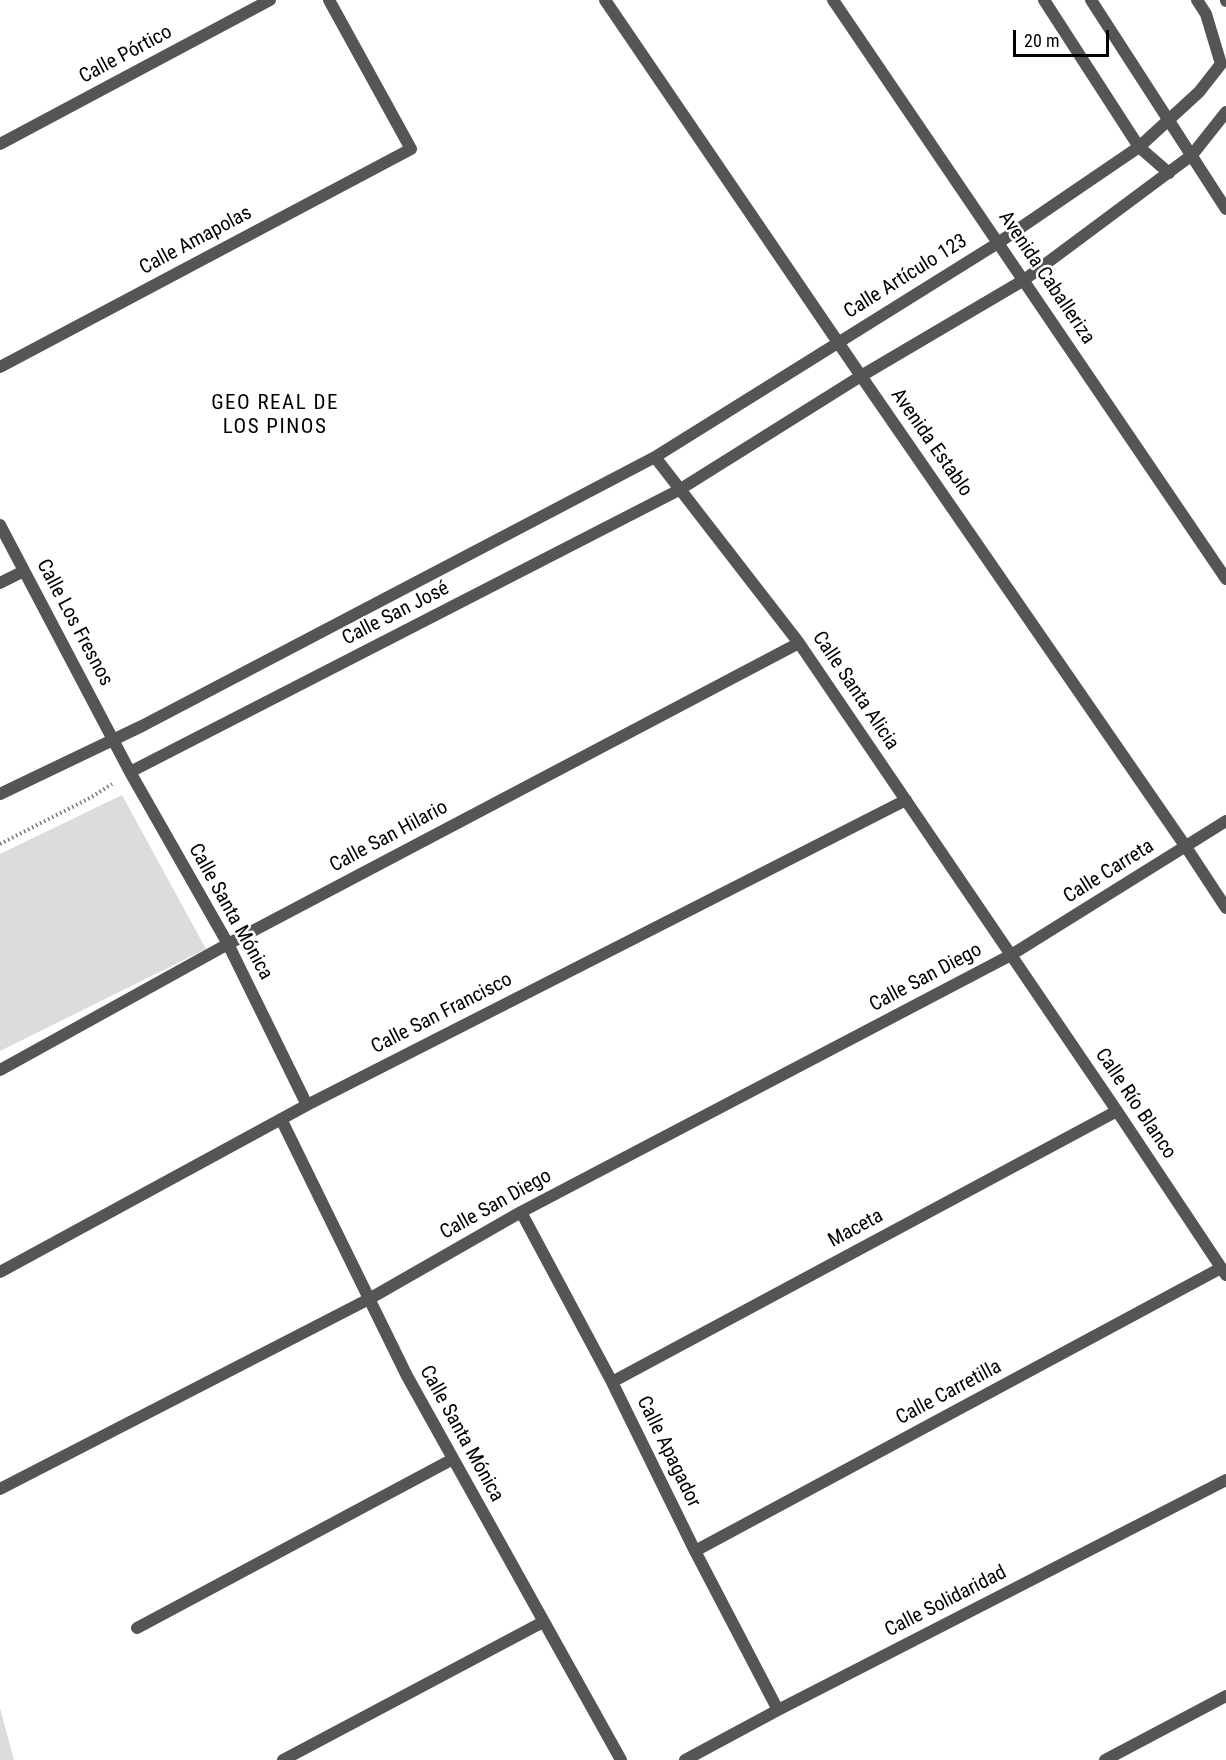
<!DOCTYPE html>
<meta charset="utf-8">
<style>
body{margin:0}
#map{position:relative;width:1226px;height:1760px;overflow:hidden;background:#fff;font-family:"Roboto Condensed",sans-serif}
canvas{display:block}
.scale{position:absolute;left:1013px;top:30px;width:96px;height:27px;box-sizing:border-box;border:3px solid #000;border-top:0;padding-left:8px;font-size:18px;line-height:21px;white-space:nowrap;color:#000;-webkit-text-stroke:4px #fff;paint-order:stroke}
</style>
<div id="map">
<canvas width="1226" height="1760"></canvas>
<div class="scale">20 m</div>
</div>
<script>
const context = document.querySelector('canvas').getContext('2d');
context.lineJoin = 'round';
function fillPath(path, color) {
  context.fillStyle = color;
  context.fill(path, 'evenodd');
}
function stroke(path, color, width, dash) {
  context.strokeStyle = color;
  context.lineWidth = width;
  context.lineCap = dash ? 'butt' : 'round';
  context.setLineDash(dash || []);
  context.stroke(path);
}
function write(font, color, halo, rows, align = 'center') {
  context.font = font + ' "Roboto Condensed",sans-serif';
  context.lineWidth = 5;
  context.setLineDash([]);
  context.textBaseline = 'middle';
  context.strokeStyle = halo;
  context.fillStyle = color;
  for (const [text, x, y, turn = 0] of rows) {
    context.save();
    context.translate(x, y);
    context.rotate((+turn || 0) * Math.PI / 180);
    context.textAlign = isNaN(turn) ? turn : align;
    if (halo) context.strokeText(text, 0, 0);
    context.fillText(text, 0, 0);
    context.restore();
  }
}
fillPath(new Path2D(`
 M 122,795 L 206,949 L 0,1051 L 0,854 Z
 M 0,1708 L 14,1760 L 0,1760 Z`), '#dcdcdc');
stroke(new Path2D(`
 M 0,844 L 90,798 L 112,784`), '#777', 4, [1.5, 3]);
stroke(new Path2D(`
 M 605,0 L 861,376 L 1186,847 L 1226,908
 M 833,0 L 1226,579
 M 1226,0 L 1226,1
 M 0,144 L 270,0
 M 0,367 L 411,149 L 329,0
 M 655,457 L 799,643 L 1117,1111 L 1226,1275
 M 0,525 L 130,772 L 228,944 L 307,1105
 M 0,583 L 24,571
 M 130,772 L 679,490 L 861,376 L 1024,280 L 1192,155 L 1226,112
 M 0,794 L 142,726 L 655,457 L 998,243 L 1139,147 L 1199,92 L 1221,64 L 1206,14 L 1197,0
 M 0,1070 L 228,944 L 799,643
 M 281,1119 L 407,1376 L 621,1760
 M 521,1212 L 612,1382 L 695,1551 L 778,1710
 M 0,1272 L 307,1105 L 906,800
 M 612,1382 L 1117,1111
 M 0,1489 L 369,1299 L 521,1212 L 1011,955 L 1226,821
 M 695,1551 L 1221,1268
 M 137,1628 L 453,1459
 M 283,1760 L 543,1622
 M 685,1760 L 778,1710 L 1226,1480
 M 1105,1760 L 1226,1696`), '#555', 12);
stroke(new Path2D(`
 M 1044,0 L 1139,147 L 1169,173
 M 1091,0 L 1226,209`), '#555', 12);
write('20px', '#000', '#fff', [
 ["Calle Pórtico",126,55,-28],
 ["Calle Amapolas",196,241,-28],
 ["Calle Artículo 123",906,277,-32],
 ["Avenida Caballeriza",1046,278,56],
 ["Avenida Establo",931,443,55],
 ["Calle San José",396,614,-27],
 ["Calle Los Fresnos",74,623,62],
 ["Calle Santa Alicia",855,691,56],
 ["Calle San Hilario",389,837,-28],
 ["Calle Carreta",1109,872,-32],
 ["Calle Santa Mónica",230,912,61],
 ["Calle San Diego",926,978,-28],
 ["Calle San Francisco",442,1014,-27],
 ["Calle Río Blanco",1135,1104,56],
 ["Calle San Diego",496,1205,-29],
 ["Maceta",856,1229,-28],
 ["Calle Carretilla",949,1393,-28],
 ["Calle Santa Mónica",461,1434,61],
 ["Calle Apagador",668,1452,64],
 ["Calle Solidaridad",946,1602,-27]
]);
context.letterSpacing = '1.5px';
write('21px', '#000', '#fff', [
 ["GEO REAL DE",275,404],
 ["LOS PINOS",275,428]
]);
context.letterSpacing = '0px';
</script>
